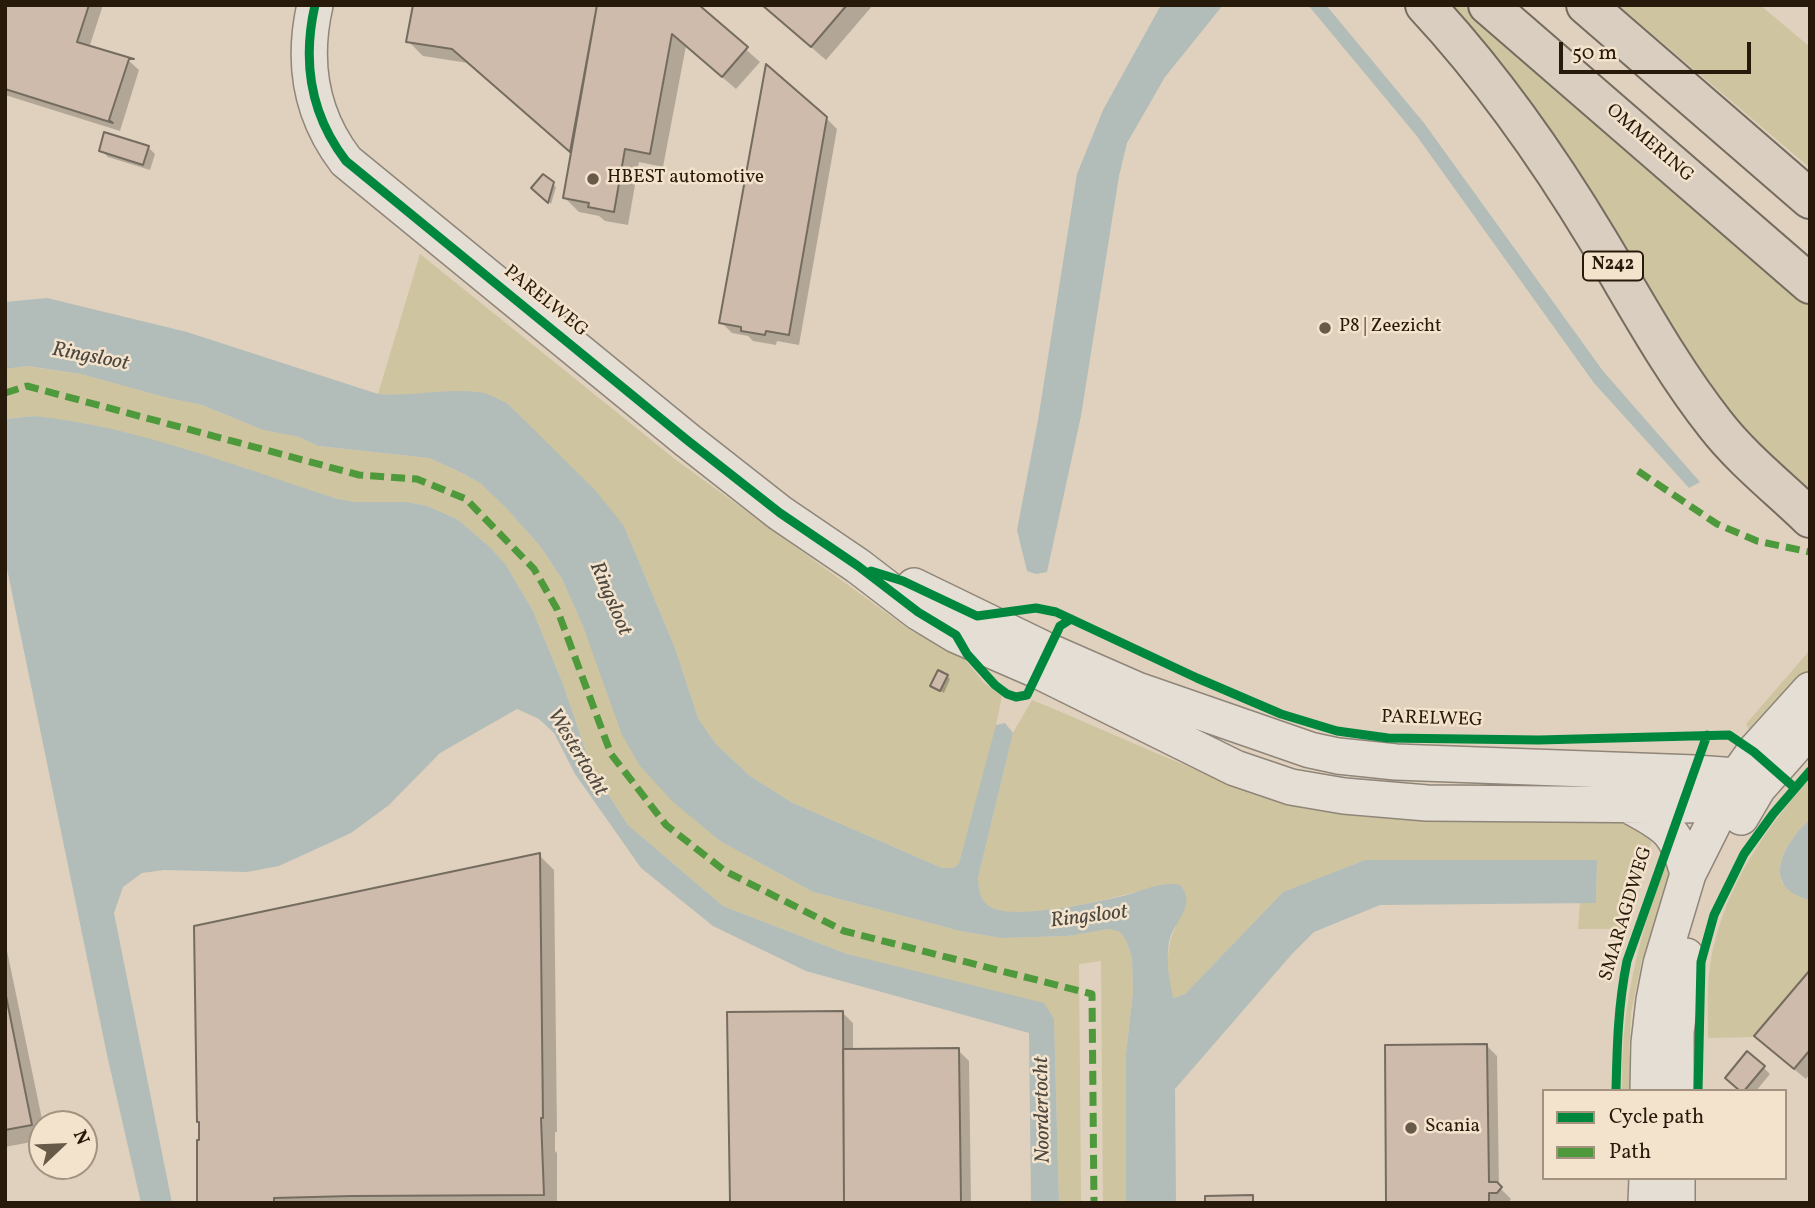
<!DOCTYPE html>
<style>
body{margin:0}
#map{position:relative;width:1815px;height:1208px;overflow:hidden;background:#dfd1bd;font-family:Vollkorn,serif}
canvas{display:block}
.frame{position:absolute;inset:0;border:7px solid #281a0b;pointer-events:none}
.legend{position:absolute;left:1542px;top:1089px;width:245px;height:91px;box-sizing:border-box;background:#f3e2cc;border:2px solid #a2927f;margin:0;padding:9px 12px;list-style:none;font-size:21px;color:#281a0b}
.legend li{display:flex;align-items:center;gap:14px;height:35px}
.legend b{width:35px;border:2px solid #a2927f}
.north{position:absolute;left:28px;top:1110px;width:70px;height:70px;box-sizing:border-box;background:#f3e2cc;border:2px solid #a2927f;border-radius:50%;rotate:67deg;font-size:19px;font-weight:700;line-height:28px;text-align:center;color:#281a0b}
.north::after{content:'';display:block;margin:auto;width:24px;height:32px;background:#685a49;clip-path:polygon(50% 0,100% 100%,50% 72%,0 100%)}
.scale{position:absolute;left:1559px;top:42px;width:192px;height:32px;box-sizing:border-box;border:4px solid #281a0b;border-top:0;padding-left:9px;font-size:21px;line-height:24px;white-space:nowrap;color:#281a0b;-webkit-text-stroke:5px #f3e2cc;paint-order:stroke}
</style>
<div id="map">
<canvas width="1815" height="1208"></canvas>
<div class="frame"></div>
<ul class="legend">
<li><b style="height:9px;background:#00873e"></b>Cycle path</li>
<li><b style="height:9px;background:#4e993b"></b>Path</li>
</ul>
<div class="north">N</div>
<div class="scale">50 m</div>
</div>
<script>
const context = document.querySelector('canvas').getContext('2d');
context.lineJoin = 'round';
function fillPath(path, color) {
  context.fillStyle = color;
  context.fill(path, 'evenodd');
}
function stroke(path, color, width, dash) {
  context.strokeStyle = color;
  context.lineWidth = width;
  context.lineCap = dash ? 'butt' : 'round';
  context.setLineDash(dash || []);
  context.stroke(path);
}
function write(font, color, halo, rows, align = 'center') {
  context.font = font + ' Vollkorn,serif';
  context.lineWidth = 5;
  context.setLineDash([]);
  context.textBaseline = 'middle';
  context.strokeStyle = halo;
  context.fillStyle = color;
  for (const [text, x, y, turn = 0] of rows) {
    context.save();
    context.translate(x, y);
    context.rotate((+turn || 0) * Math.PI / 180);
    context.textAlign = isNaN(turn) ? turn : align;
    if (halo) context.strokeText(text, 0, 0);
    context.fillText(text, 0, 0);
    context.restore();
  }
}
fillPath(new Path2D(`
 M 1439,5 L 1463,5 L 1810,307 L 1810,504 L 1762,459 Z
 M 1618,5 L 1760,5 L 1810,47 L 1810,168 Z
 M 420,254 L 676,460 L 910,630 L 962,656 L 984,683 L 1002,696 L 991,750 L 959,863 L 954,868 L 942,868 L 793,803 L 750,776 L 716,744 L 698,718 L 675,648 L 624,526 L 508,404 L 429,394 L 404,396 L 378,394 Z
 M 26,366 L 81,374 L 164,397 L 202,405 L 263,430 L 299,437 L 318,446 L 429,458 L 460,472 L 480,483 L 506,508 L 540,546 L 562,579 L 583,625 L 720,841 L 813,892 L 960,931 L 1001,938 L 1068,936 L 1109,929 L 1120,932 L 1126,940 L 1132,958 L 1133,992 L 1126,1054 L 1126,1203 L 1103,1203 L 1101,961 L 1079,964 L 1081,1203 L 1059,1203 L 1054,1019 L 847,954 L 723,906 L 628,825 L 592,769 L 563,684 L 533,611 L 506,565 L 490,547 L 457,519 L 427,506 L 407,502 L 355,502 L 338,499 L 163,444 L 34,416 L 5,419 L 5,369 Z
 M 1810,650 L 1810,677 L 1751,733 L 1746,724 Z
 M 1032,700 C 1143,745 1246,801 1366,817 L 1628,820 L 1655,832 L 1621,929 L 1578,929 L 1580,903 L 1596,903 L 1597,860 L 1365,860 L 1283,892 L 1185,994 L 1172,998 C 1168,973 1164,950 1176,926 L 1166,884 C 1133,893 1017,925 990,907 C 979,900 979,889 978,878 L 1013,733 Z
 M 1810,779 L 1810,819 C 1793,835 1774,859 1782,883 L 1810,900 L 1810,971 L 1756,1037 L 1708,1038 C 1708,1016 1707,994 1709,973 C 1718,898 1760,834 1810,779 Z
 M 1672,847 L 1677,857 L 1658,937 L 1642,959 L 1631,1013 L 1629,1054 L 1639,1076 L 1637,1091 L 1622,1091 C 1621,999 1640,932 1672,847 Z`), '#cec49f');
fillPath(new Path2D(`
 M 1161,5 L 1223,5 L 1165,77 L 1127,143 L 1119,176 L 1081,416 L 1047,572 L 1036,574 L 1027,571 L 1017,530 L 1038,420 L 1077,174 L 1103,110 Z
 M 1308,5 L 1326,5 L 1424,123 L 1603,371 L 1700,482 L 1689,488 L 1594,383 L 1416,135 Z
 M 47,298 L 187,332 L 378,394 C 411,397 445,388 478,392 C 489,393 498,399 508,404 L 595,490 L 624,526 L 675,648 L 698,718 L 716,744 L 750,776 L 793,803 L 942,868 L 954,868 L 959,863 L 996,725 L 1005,723 L 1013,733 L 978,878 C 979,889 979,899 989,906 C 1011,922 1101,901 1127,895 C 1144,890 1162,881 1180,885 C 1198,906 1173,921 1169,942 C 1166,961 1169,979 1173,998 L 1185,994 L 1283,892 L 1365,860 L 1597,860 L 1596,903 L 1380,905 L 1314,932 L 1292,954 L 1175,1089 L 1176,1203 L 1126,1203 L 1126,1054 L 1133,992 L 1132,958 L 1126,940 L 1120,932 L 1109,929 L 1068,936 L 1001,938 L 960,931 L 813,892 L 720,841 L 672,801 L 640,766 L 622,735 L 583,626 L 562,579 L 540,546 L 506,508 L 480,483 L 460,472 L 429,458 L 318,446 L 299,437 L 263,430 L 202,405 L 164,397 L 81,374 L 27,366 L 5,369 L 5,302 Z
 M 34,416 C 135,426 241,468 338,499 L 355,502 L 407,502 L 427,506 L 457,519 L 490,547 L 506,565 L 533,611 L 563,684 L 592,769 L 628,825 L 723,906 L 847,954 L 1044,1003 L 1054,1019 L 1059,1203 L 1031,1203 L 1029,1033 L 806,971 L 713,926 L 641,868 L 575,774 L 554,733 L 539,719 L 517,709 L 440,753 L 389,805 L 351,833 L 279,866 L 247,872 L 164,870 L 142,873 L 123,887 L 114,913 L 172,1203 L 141,1203 L 107,1055 L 5,559 L 5,419 Z
 M 1810,819 L 1810,900 C 1759,887 1783,844 1810,819 Z`), '#b2bdb9');
fillPath(new Path2D(`
 M 5,5 L 103,5 L 89,48 L 128,60 L 139,70 L 120,131 L 5,95 Z
 M 415,5 L 696,5 L 760,62 L 736,89 L 686,46 L 663,167 L 639,162 L 628,225 L 605,221 L 599,216 L 579,212 L 565,198 L 573,153 L 468,63 L 423,56 L 408,41 Z
 M 762,5 L 873,5 L 826,60 Z
 M 826,118 L 837,129 L 799,345 L 777,341 L 776,345 L 753,341 L 748,336 L 732,333 L 721,322 Z
 M 148,147 L 155,154 L 150,170 L 108,157 L 101,150 Z
 M 543,176 L 556,187 L 551,204 L 533,188 Z
 M 947,676 L 950,679 L 944,693 L 932,686 Z
 M 539,855 L 554,870 L 557,1132 L 555,1132 L 555,1151 L 557,1153 L 557,1203 L 199,1203 Z
 M 5,941 L 43,1124 L 42,1140 L 5,1147 Z
 M 1810,973 L 1810,1074 L 1806,1079 L 1767,1047 Z
 M 842,1012 L 853,1023 L 853,1051 L 958,1050 L 969,1061 L 971,1203 L 731,1203 Z
 M 1486,1045 L 1497,1056 L 1499,1187 L 1511,1199 L 1508,1203 L 1388,1203 Z
 M 1763,1067 L 1770,1074 L 1756,1091 L 1742,1091 Z`), '#0003');
const building = new Path2D(`
 M 5,5 L 89,5 L 77,42 L 134,59 L 129,59 L 109,120 L 113,123 L 5,89 Z
 M 413,5 L 597,5 L 570,152 L 452,49 L 406,42 Z
 M 597,5 L 699,5 L 748,47 L 722,77 L 672,34 L 650,154 L 625,149 L 614,212 L 588,207 L 589,203 L 563,198 Z
 M 762,5 L 847,5 L 811,47 Z
 M 766,64 L 827,117 L 789,335 L 766,331 L 765,335 L 741,331 L 741,327 L 719,323 Z
 M 104,132 L 149,146 L 143,165 L 99,151 Z
 M 543,174 L 554,182 L 548,203 L 531,188 Z
 M 938,670 L 948,675 L 940,691 L 930,686 Z
 M 540,853 L 543,1118 L 541,1118 L 544,1195 L 352,1196 L 274,1198 L 274,1203 L 197,1203 L 197,1140 L 199,1140 L 199,1122 L 197,1122 L 194,926 Z
 M 1810,970 L 1810,1050 L 1794,1069 L 1754,1036 Z
 M 5,991 L 32,1125 L 5,1130 Z
 M 843,1011 L 844,1203 L 730,1203 L 727,1012 Z
 M 1487,1044 L 1489,1182 L 1497,1182 L 1502,1187 L 1497,1193 L 1489,1193 L 1489,1203 L 1386,1203 L 1385,1045 Z
 M 959,1048 L 961,1202 L 844,1203 L 843,1049 Z
 M 1747,1051 L 1765,1066 L 1744,1091 L 1740,1091 L 1725,1078 Z
 M 1253,1195 L 1253,1203 L 1205,1203 L 1205,1196 Z`);
fillPath(building, '#cebbac');
stroke(building, '#756c60', 2);
const minor = new Path2D(`
 M 315,5 C 302,62 310,114 346,161 L 687,440 L 780,513 L 858,566 L 918,612 L 956,635 L 1039,671 L 1235,768 L 1291,787 L 1344,796 L 1427,803 L 1681,805 L 1722,804 L 1751,799 L 1737,776
 M 914,586 L 1048,651 L 1137,690 L 1310,750 L 1338,756 L 1396,762 L 1695,773 L 1737,776
 M 1630,806 C 1668,826 1677,832 1688,874
 M 1741,817 L 1758,788 L 1810,729
 M 1648,1091 L 1649,1043 L 1654,1000 L 1661,964 L 1688,874 L 1737,776 L 1754,752 L 1810,690
 M 1676,1091 L 1676,1032 L 1686,956
 M 1677,1178 L 1677,1203
 M 1646,1203 L 1647,1178`);
const highway = new Path2D(`
 M 1425,5 C 1492,77 1548,157 1598,240 C 1636,303 1670,367 1715,424 C 1742,459 1778,487 1810,518
 M 1488,5 L 1810,284
 M 1586,5 L 1810,199`);
stroke(minor, '#8f8578', 38);
stroke(highway, '#756c60', 42);
stroke(minor, '#e5ded5', 35);
stroke(highway, '#d9cec0', 38);
stroke(new Path2D(`
 M 5,393 L 27,386 L 359,475 L 417,479 L 466,499 L 534,569 L 557,609 L 611,754 L 666,825 L 725,871 L 844,931 L 1092,994 L 1094,1203
 M 1638,471 L 1717,524 L 1757,541 L 1810,552`), '#4e993b', 7, [14, 7]);
stroke(new Path2D(`
 M 315,5 C 302,62 310,114 346,161 L 687,440 L 780,513 L 858,566 L 918,612 L 956,635 L 967,654 L 995,685 L 1007,694 L 1016,697 L 1027,695 L 1060,626 L 1071,619
 M 871,571 L 903,581 L 977,616 L 1036,608 L 1056,612 L 1197,678 L 1281,714 L 1337,731 L 1388,738 L 1539,740 L 1729,735 L 1754,752 L 1795,788
 M 1616,1091 C 1617,1047 1618,1005 1627,961 L 1707,735
 M 1698,1091 L 1701,962 L 1714,915 L 1744,854 L 1773,814 L 1810,771`), '#00873e', 9);
for (const [x, y, r, color] of [
 [593,179,7,"#685a49"],
 [1325,328,7,"#685a49"],
 [1411,1128,7,"#685a49"]
]) {
  const dot = new Path2D();
  dot.arc(x, y, r, 0, 2 * Math.PI);
  context.fillStyle = color;
  context.fill(dot);
  stroke(dot, '#f3e2cc', 2.5);
}
for (const [x, y, w] of [
 [1613,266,60]
]) {
  const box = new Path2D();
  box.roundRect(x - w / 2, y - 14.5, w, 29, 5);
  context.fillStyle = '#f3e2cc';
  context.fill(box);
  stroke(box, '#281a0b', 2);
}
write('bold 18px', '#281a0b', null, [
 ["N242",1613,266]
]);
write('19px', '#281a0b', '#f3e2cc', [
 ["OMMERING",1649,144,41],
 ["PARELWEG",545,302,39],
 ["PARELWEG",1432,720,2],
 ["SMARAGDWEG",1627,914,-73]
]);
write('19px', '#281a0b', '#f3e2cc', [
 ["HBEST automotive",607,179],
 ["P8 | Zeezicht",1339,328],
 ["Scania",1425,1128]
], 'left');
write('italic 21px', '#4c483f', '#f3e2cc', [
 ["Ringsloot",90,358,11],
 ["Ringsloot",609,599,67],
 ["Westertocht",576,753,59],
 ["Ringsloot",1089,918,-7],
 ["Noordertocht",1044,1110,-91]
]);
</script>
